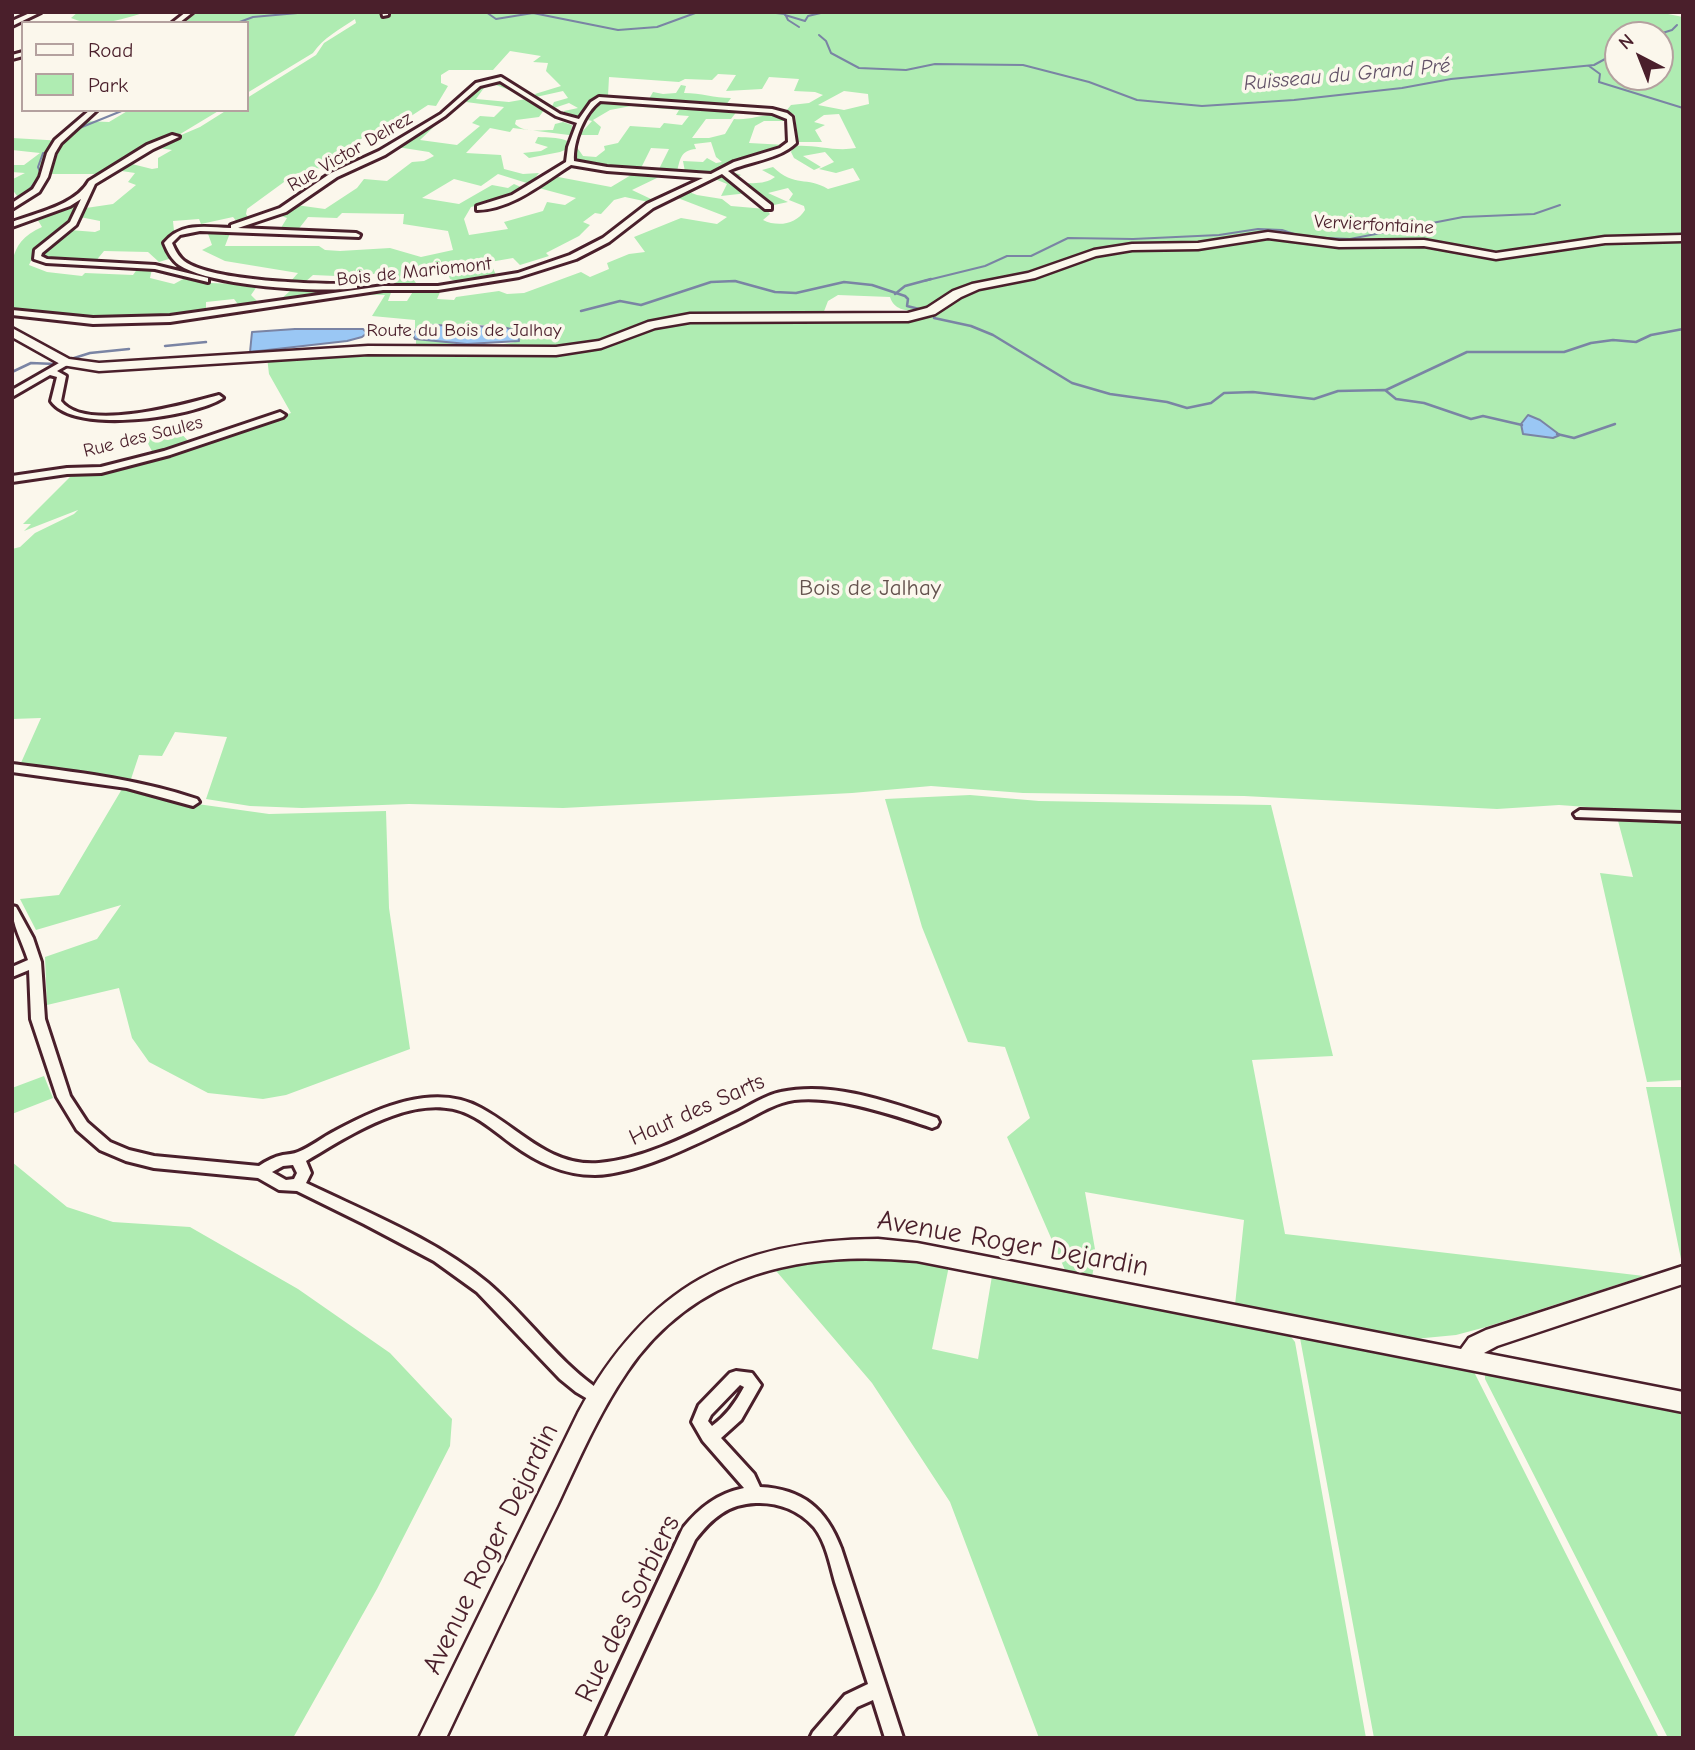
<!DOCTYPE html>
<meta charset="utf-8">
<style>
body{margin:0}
#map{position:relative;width:1695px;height:1750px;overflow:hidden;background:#fbf7ec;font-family:"Comic Neue",sans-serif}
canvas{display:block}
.frame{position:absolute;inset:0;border:14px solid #4a1f2b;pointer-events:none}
.legend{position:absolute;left:21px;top:21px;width:228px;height:91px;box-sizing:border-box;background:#fbf7ec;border:2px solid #b4a19f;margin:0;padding:9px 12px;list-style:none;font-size:21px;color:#4a1f2b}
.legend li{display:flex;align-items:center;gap:14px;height:35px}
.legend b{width:35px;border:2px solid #b4a19f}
.north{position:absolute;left:1604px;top:21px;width:70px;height:70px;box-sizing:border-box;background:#fbf7ec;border:2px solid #b4a19f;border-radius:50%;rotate:318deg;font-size:19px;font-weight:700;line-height:28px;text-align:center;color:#4a1f2b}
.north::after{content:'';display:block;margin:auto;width:24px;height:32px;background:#4a1f2b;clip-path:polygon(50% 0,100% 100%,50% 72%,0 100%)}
</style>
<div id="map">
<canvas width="1695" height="1750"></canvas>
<div class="frame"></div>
<ul class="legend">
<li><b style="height:9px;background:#fbf7ec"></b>Road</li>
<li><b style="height:19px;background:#afecb2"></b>Park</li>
</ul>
<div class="north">N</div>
</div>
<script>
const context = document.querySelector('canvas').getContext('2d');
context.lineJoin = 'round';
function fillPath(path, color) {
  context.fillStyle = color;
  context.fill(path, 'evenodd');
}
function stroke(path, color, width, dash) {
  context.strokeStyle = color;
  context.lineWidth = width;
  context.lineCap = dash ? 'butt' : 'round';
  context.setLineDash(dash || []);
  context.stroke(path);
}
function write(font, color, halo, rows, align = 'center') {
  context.font = font + ' "Comic Neue",sans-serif';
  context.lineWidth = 7;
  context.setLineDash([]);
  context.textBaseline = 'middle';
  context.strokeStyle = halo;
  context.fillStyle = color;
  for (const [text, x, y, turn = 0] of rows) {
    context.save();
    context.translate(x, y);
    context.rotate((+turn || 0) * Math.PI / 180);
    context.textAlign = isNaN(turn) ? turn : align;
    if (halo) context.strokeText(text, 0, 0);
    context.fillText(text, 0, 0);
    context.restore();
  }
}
fillPath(new Path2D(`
 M 78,12 L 147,12 C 122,19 96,29 71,18 Z
 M 199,12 L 1658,12 L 1683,17 L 1683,814 L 1559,805 L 1497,809 L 1244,796 L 1023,793 L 931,786 L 852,793 L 563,808 L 409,804 L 302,808 L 250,806 L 206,799 L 227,737 L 175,732 L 162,756 L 139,755 L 130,782 L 20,765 L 41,718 L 12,719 L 12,549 L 20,547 L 35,533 L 74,514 L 78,510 L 24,531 L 31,524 L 23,524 L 70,477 L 169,454 L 291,413 L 269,374 L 267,357 L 416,349 L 416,339 C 449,342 487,350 519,341 L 518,331 C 493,324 443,321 418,327 L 415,331 L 415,320 L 372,316 L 385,295 L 345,294 L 240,307 L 234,299 L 206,302 L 206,311 C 141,322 77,315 12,309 C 12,273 4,243 42,227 L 36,217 L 73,204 L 82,189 L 102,174 L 49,174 L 35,190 L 20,200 L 12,189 L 13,179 L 25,173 L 12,172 L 12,165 L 24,165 L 40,153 L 12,150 L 12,138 L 64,141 L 72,130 L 85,121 L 109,122 L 129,110 L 220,110 L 177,136 L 156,144 L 160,144 L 200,127 L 227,110 L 247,110 L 247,98 L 316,55 L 324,43 L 356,23 L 355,19 C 340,29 323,38 313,53 L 247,93 L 247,23 L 179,23 ZM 1618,35 L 1660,35 L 1660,77 L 1618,77 ZM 510,51 L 541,56 L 533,62 L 548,63 L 546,71 L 561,86 L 535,94 L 536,97 L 563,91 L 568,98 L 554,102 L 551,109 L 569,103 L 578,108 L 564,111 L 564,115 L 578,118 L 588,102 L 608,96 L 609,77 L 679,82 L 685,79 L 712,80 L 718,74 L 736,75 L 726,91 L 762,89 L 769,77 L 799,79 L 794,91 L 815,92 L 823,95 L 809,103 L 791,105 L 786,111 L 795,115 L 798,142 L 822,142 L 815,130 L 825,125 L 814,122 L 824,115 L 839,114 L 856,148 C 834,152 815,144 794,146 L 791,152 L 794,158 L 814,170 L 821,167 L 803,156 L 825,152 L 834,162 L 819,169 L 836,173 L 853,168 L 860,180 L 828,189 C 807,176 795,188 773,167 L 762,170 L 775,177 C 764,186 745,183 731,181 L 741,175 L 733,172 L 715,179 L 727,184 L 721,196 L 748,193 L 774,205 L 788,202 L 768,193 L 788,188 L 793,194 L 789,200 L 804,206 L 805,210 C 796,225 777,227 763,220 L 770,214 L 766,209 L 731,206 L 722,199 L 697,195 L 681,189 L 651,199 L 632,190 L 661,176 L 656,170 L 641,168 L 651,148 L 669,149 L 658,171 L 677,172 C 680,159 681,150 696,149 L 694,144 L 711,142 L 716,157 L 722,162 L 716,163 L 707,158 L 703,162 L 683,161 L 685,172 L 714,173 L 786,145 L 749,143 L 755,126 L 764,121 L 785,121 L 785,117 C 768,111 752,121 734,119 L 725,134 L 709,138 L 692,138 L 706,119 L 731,119 L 738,110 L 700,104 L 726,105 L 731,98 C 714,98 701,93 684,93 L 686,86 L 681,85 L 676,93 L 663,94 L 653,92 L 649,99 L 684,102 L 684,105 L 607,100 L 599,101 L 588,120 L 592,121 L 580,134 L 571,134 L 572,125 L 563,122 L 555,124 L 553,130 C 540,130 524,133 515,124 L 516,120 L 539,117 L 544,110 L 526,99 L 509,102 L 476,99 L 486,85 L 496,85 L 512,91 L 500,83 L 485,82 L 466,102 L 504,107 L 494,117 L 480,116 L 472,123 L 480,126 L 457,145 L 420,140 L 441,120 L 436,120 L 397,147 L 429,152 L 434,156 L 424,161 L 412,162 L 387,181 L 364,179 L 357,188 L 325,209 L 296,205 L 279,215 L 287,218 L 279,231 L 297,231 L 308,217 L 337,218 L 342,213 L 404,214 L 403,224 L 448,231 L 453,250 L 421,257 L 390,248 L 340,251 L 325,250 L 319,246 L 225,246 L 230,233 L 207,231 L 212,245 L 202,250 L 225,261 L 298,273 L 290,282 L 304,283 L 313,275 L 336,276 L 391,273 L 394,284 L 416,283 L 410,275 C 419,268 436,267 447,270 L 450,279 L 460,283 L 497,277 L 490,262 L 513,258 L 520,265 L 549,256 L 546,253 L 579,236 L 590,225 L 583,222 L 595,213 L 601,214 L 614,200 L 625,197 L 653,203 L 670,195 L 727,217 L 717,224 L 681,218 L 634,237 L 645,252 L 629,254 L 607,263 L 609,269 L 590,277 L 581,272 L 524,293 L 507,294 L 499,291 L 456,297 L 454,300 L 437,299 L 441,290 L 414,290 L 407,301 L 388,301 L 392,290 L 290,291 L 281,299 L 258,302 L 251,295 L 258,285 L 211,283 L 185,278 L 174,284 L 150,278 L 152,269 L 138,268 L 133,275 L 85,273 L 82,276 L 47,272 L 29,265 L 36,250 L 68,223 L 96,181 L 153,147 L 172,150 L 158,158 L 158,168 L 152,169 L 128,163 L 115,170 L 135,173 L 128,182 L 136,185 L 113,204 L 86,208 L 80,217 L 100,221 L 100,230 L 95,232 L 70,230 L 50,246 L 43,257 L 95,262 L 104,251 L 148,252 L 159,262 L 172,258 L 163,240 L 174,231 L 173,221 L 199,219 L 201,224 L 233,217 L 238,223 L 250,220 L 246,214 L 247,209 L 295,174 L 316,168 L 336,171 L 361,161 L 334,155 L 371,133 L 385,133 L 428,105 L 436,106 L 448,86 L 441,83 L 441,75 L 449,70 L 493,70 ZM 844,91 L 868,94 L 869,104 L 844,110 L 818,105 ZM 631,106 L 679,110 L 676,115 L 689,116 L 682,125 L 664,123 L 660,128 L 630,126 L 618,143 L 604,146 L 605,150 L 596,157 L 583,156 C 572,137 559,138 538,137 L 535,143 L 548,147 L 541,151 L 523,153 L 529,158 L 560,152 L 572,147 L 576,161 L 631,169 L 631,175 L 611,187 L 553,176 L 535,187 L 576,198 L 565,205 L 547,202 L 543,211 L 504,222 L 508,229 L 469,235 L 464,219 L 471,207 L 508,197 L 523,188 L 514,184 L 508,188 L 492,185 L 459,204 L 422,198 L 454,179 L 481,186 L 498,174 L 530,184 L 539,173 L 523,174 L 504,169 L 501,155 L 466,153 L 490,128 L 510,132 L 513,128 L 569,135 L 598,135 L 601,127 L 593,120 L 610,110 ZM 838,295 L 890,297 C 894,310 905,310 917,312 L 903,315 L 823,314 L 828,301 Z
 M 177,429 L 191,444 L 154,455 L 145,438 Z
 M 122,789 L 183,802 L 269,814 L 386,811 L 389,908 L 410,1049 L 286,1095 L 263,1099 L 208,1093 L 149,1062 L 132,1038 L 119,988 L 47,1005 L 45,957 L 97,939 L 121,905 L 36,930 L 20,899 L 59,895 Z
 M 970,795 L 1039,801 L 1271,805 L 1333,1056 L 1252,1060 L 1285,1234 L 1644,1276 L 1486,1327 L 1456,1335 L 1414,1339 L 1235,1305 L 1244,1220 L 1085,1192 L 1096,1255 L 1092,1277 L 1065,1270 L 1007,1137 L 1030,1118 L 1005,1047 L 968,1042 L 922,927 L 885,799 Z
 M 1617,817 L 1683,820 L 1683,1080 L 1647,1082 L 1600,873 L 1633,877 Z
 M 44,1076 L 53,1098 L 12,1114 L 12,1088 Z
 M 1646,1087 L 1683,1087 L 1682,1264 Z
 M 12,1162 L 67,1207 L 113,1222 L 190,1227 L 298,1289 L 390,1353 L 452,1419 L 450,1446 L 377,1589 L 293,1738 L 12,1738 Z
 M 887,1253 L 949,1266 L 932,1349 L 978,1359 L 992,1276 L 1288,1333 L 1295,1342 L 1366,1738 L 1039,1738 L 950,1502 L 872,1383 L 771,1265 Z
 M 1300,1338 L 1472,1368 L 1659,1738 L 1374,1738 Z
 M 1485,1370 L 1683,1411 L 1683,1738 L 1668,1738 L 1485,1379 Z`), '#afecb2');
const water = new Path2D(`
 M 434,325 L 503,327 L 518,331 L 519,341 L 467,344 L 415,339 L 413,335 L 418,327 Z
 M 295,329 L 363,329 L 367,333 L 362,337 L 347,341 L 250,352 L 252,332 Z
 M 1528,415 L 1540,420 L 1560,435 L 1553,438 L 1523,434 L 1521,424 Z`);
fillPath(water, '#9ac7f4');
stroke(water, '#7a84a4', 2);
stroke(new Path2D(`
 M 486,12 L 496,19 L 533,13 L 618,30 L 657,27 L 698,12
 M 767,12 L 785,14 L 788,20 L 799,27
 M 785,15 L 805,21 L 808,16 L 825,12
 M 237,23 L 253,17 L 309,12
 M 819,35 L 826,41 L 831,53 L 859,68 L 906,70 L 935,64 L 1023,65 L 1089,82 L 1137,100 L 1202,106 L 1294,100 L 1402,88 L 1451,79 L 1594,65 L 1618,52
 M 1656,35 L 1672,30 L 1677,25
 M 1589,66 L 1600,74 L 1599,82 L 1683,108
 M 58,148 L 77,129 L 124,110
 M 12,202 L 29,190 L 41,174 L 38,167 L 43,153 L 48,153
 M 729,281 L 736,281
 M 924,281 L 985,266 L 1007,256 L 1031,256 L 1068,238 L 1133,239 L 1219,235 L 1258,229 L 1282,230 L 1303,237 L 1350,239 L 1463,217 L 1534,214 L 1560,205`), '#7a84a4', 2);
stroke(new Path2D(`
 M 895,294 L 905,286 L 931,279
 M 581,311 L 620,301 L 641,305 L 711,282 L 735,281 L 775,292 L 796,293 L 844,282 L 872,285 L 905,296 L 908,299 L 907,306 L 919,309
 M 934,318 L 971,326 L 993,335 L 1072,383 L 1110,394 L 1167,402 L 1187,408 L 1211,403 L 1224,393 L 1253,392 L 1314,399 L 1338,391 L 1385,390 L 1396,399 L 1424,403 L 1471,419 L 1483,416 L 1522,425
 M 165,346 L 206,342
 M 71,359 L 90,353 L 129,349
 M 12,372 L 31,363 L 55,364
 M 1386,390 L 1467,352 L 1564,352 L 1591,343 L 1613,340 L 1636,342 L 1651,335 L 1683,329
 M 1557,434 L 1574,438 L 1615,424`), '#7a84a4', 2.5);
const street = new Path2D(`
 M 32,12 L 41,12 L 12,26 L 12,21 Z
 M 186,12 L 193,12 L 179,23 L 172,23 Z
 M 382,12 L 388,12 L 388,15 L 383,16 Z
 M 23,52 L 23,56 L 12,59 L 12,55 Z
 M 501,77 L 560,114 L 579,119 L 591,102 L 599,97 L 772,109 L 787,113 L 792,117 L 796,143 C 778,160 749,161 728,171 L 771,205 L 771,209 L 765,209 L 722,174 L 653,208 L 609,242 L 576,259 L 519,277 L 438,290 L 383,290 L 170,322 L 93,324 L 12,315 L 12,310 L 93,318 L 170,316 L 383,286 L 438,286 L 518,273 L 570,255 L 603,238 L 647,204 L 703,178 L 607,171 L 571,165 C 544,182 511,210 477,210 L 477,206 L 512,195 L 566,162 L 568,147 L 577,123 L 556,116 L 500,81 L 480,86 L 445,116 L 385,155 L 337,177 L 286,212 L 238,228 L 356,233 L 360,235 L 359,237 L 200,231 L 180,235 L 172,243 C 175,250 178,256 184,261 C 213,282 316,284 354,284 L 357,284 L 357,288 C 320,293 210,286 179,265 C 172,260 167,251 164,243 C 181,222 205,227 231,228 L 231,225 L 280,208 L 331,173 L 379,151 L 441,114 L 476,83 ZM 600,101 L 772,113 L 787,119 L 788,142 L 780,148 L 734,162 L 711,174 L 607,167 L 574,161 C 573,141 584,113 600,101 Z
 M 90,110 L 97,110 L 61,143 L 55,153 L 48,177 L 39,192 L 12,209 L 12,203 L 33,189 L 40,177 L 47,153 L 55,140 Z
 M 172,135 L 179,137 L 153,149 L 95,184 L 76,225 L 42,253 L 41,256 L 47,259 L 155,265 L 208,278 L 208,282 L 155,269 L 46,263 L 34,259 L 35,250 L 70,222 L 81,199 L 70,206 L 12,227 L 12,222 C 36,213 76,205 89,181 L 147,145 Z
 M 66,359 L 70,362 L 69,364 L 57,371 L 66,376 L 61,401 C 85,433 186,404 219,395 L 223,398 C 194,417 74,435 51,401 L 57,377 L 50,375 L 12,397 L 12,390 Z
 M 280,412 L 285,415 L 283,417 L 170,455 L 101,473 L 67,474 L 12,482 L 12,476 L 67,468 L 101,467 L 164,451 Z
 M 12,764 C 75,772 137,779 197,799 L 199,802 L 193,806 L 127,788 L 12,772 Z
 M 1580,810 L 1683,813 L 1683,821 L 1576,817 L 1574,814 Z
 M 12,906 L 16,907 L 33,938 L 41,962 L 45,1019 L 70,1096 L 87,1122 L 110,1142 L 129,1150 L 154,1156 L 259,1166 C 266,1161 274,1157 283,1155 C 288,1154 294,1154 298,1152 C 311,1147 323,1137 335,1131 C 377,1108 435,1082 481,1108 C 520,1129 550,1167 599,1163 C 645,1159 692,1134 733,1114 C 748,1107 765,1095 781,1092 C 833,1081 889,1102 937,1118 L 939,1122 L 937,1126 L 932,1128 C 894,1115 821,1090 782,1103 C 769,1107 756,1115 744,1121 C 703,1141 640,1174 595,1175 C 563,1175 537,1162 512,1144 C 498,1134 484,1121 468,1114 C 416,1090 349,1136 306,1161 L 311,1173 L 306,1183 C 368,1213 435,1239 488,1283 C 529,1318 558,1363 604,1393 L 606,1398 L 604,1403 L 598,1405 L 576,1392 L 560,1379 L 477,1292 L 434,1261 L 364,1224 L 297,1191 L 279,1190 L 258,1178 L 154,1168 L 126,1161 L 100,1150 L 77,1130 L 57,1097 L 31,1019 L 29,970 L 12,977 L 12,967 L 28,960 C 22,941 12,925 12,906 ZM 293,1165 L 297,1173 L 294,1179 L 286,1180 L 272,1172 L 283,1166 Z
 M 736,1371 L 752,1373 L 761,1385 L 741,1420 L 721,1438 L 754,1474 L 760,1487 C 803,1489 826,1509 841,1548 L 903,1738 L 885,1738 L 873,1700 L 857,1707 L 831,1738 L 810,1738 L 813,1732 L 845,1695 L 868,1684 C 857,1650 846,1616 835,1582 C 830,1564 826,1542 814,1527 C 799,1510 778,1502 756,1503 C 728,1504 712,1518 695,1540 L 603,1738 L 585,1738 L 683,1528 C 700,1507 717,1494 744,1488 L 703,1441 L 692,1422 L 699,1405 L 730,1373 ZM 740,1385 L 744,1387 C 736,1402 726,1416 712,1426 L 708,1421 L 711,1415 Z`);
const secondary = new Path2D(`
 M 1268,232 L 1339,241 L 1424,240 L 1496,253 L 1605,237 L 1683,235 L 1683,241 L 1605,243 L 1496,259 L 1424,246 L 1339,247 L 1268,238 L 1198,249 L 1132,250 L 1096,256 L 1035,278 L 979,289 L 961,297 L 935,314 L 908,321 L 690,322 L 655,328 L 601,348 L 556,355 L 368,354 L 99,371 L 62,365 L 12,337 L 12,328 L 69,359 L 99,363 L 368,346 L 556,347 L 599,341 L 648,322 L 690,314 L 908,313 L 927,308 L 953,291 L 972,284 L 1028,273 L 1094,250 L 1132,244 L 1198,243 Z
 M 878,1239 L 917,1243 L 1461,1349 L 1469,1338 L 1486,1330 L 1683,1266 L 1683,1284 L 1497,1346 L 1484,1353 L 1683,1392 L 1683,1412 L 917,1261 C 803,1250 695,1272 627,1372 C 599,1413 579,1459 558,1504 C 520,1581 483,1660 446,1738 L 419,1738 L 578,1413 C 647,1286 736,1240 878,1239 Z`);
stroke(street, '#4a1f2b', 6);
stroke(secondary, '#4a1f2b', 5);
fillPath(street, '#fbf7ec');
fillPath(secondary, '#fbf7ec');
write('19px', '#4a1f2b', '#fbf7ec', [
 ["Rue Victor Delrez",350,152,-30],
 ["Vervierfontaine",1374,225,3],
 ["Bois de Mariomont",414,272,-6],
 ["Route du Bois de Jalhay",464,331],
 ["Rue des Saules",143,437,-14]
]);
write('italic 21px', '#625167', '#fbf7ec', [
 ["Ruisseau du Grand Pré",1347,75,-5]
]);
write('23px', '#63524d', '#fbf7ec', [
 ["Bois de Jalhay",870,588]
]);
write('23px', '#4a1f2b', '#fbf7ec', [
 ["Haut des Sarts",697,1110,-24]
]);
write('28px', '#4a1f2b', '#fbf7ec', [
 ["Avenue Roger Dejardin",1013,1244,10],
 ["Avenue Roger Dejardin",491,1549,-64],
 ["Rue des Sorbiers",628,1609,-64]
]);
</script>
